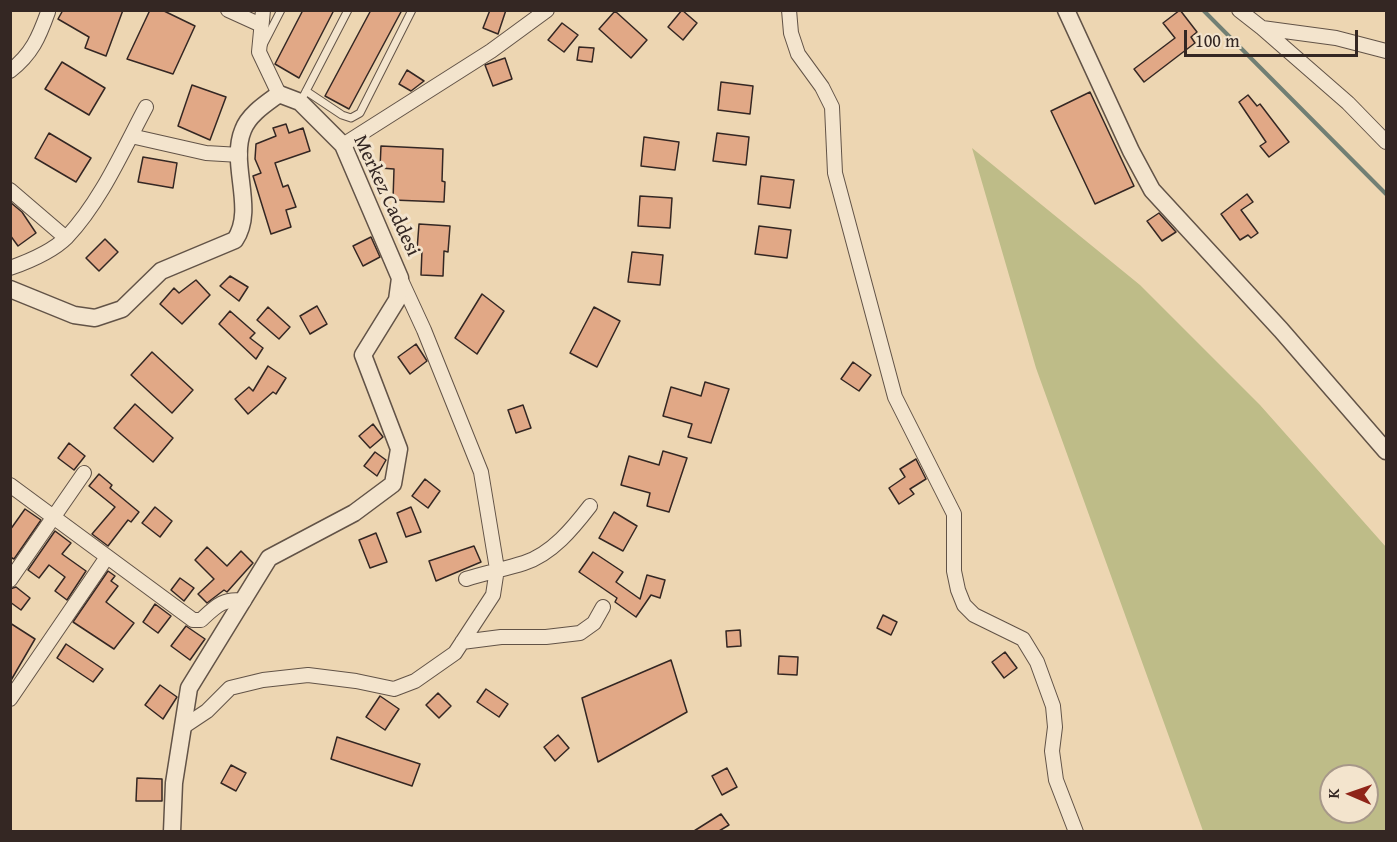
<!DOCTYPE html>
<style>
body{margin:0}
#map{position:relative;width:1397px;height:842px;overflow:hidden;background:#edd6b2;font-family:"Gentium Book Plus",serif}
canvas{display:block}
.frame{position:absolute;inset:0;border:12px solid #342723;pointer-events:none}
.north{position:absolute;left:1319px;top:764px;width:60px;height:60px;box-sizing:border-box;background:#f3e4cd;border:2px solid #a79889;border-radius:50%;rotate:272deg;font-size:16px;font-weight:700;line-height:24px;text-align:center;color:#342723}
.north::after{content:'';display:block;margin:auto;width:21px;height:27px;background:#8f2418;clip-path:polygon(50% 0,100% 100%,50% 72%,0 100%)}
.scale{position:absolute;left:1184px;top:30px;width:174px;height:27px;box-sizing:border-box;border:3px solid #342723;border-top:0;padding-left:8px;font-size:18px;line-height:21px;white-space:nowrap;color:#342723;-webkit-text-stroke:4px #f3e4cd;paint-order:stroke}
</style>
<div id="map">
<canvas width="1397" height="842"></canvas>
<div class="frame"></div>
<div class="north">K</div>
<div class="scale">100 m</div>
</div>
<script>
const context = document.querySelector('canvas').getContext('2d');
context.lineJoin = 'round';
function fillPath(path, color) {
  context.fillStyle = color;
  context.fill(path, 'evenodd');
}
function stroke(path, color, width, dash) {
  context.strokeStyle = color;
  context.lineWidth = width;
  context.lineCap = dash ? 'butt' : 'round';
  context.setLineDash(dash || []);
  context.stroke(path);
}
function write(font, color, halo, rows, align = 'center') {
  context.font = font + ' "Gentium Book Plus",serif';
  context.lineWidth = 6;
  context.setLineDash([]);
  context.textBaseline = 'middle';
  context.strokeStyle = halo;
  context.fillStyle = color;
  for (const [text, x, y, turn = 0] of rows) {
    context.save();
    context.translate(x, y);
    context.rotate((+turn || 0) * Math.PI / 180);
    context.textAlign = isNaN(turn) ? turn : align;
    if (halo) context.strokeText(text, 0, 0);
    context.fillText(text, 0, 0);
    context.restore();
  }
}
fillPath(new Path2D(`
 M 972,148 L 1140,285 L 1260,405 L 1386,547 L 1386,831 L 1203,831 L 1036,368 ZM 1331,776 L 1367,776 L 1367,812 L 1331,812 Z`), '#bebc88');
stroke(new Path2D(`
 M 1203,10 L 1386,194`), '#717f74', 4);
const building = new Path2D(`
 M 63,10 L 123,10 L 106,56 L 85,48 L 89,37 L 58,19 Z
 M 150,10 L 162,10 L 195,26 L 173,74 L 127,59 Z
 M 303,10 L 334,10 L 299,78 L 275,64 Z
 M 371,10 L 402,10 L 349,109 L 325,96 Z
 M 490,10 L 506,10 L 498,34 L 483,28 Z
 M 682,10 L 697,23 L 683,40 L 668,27 Z
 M 1180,10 L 1197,32 L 1191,37 L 1195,43 L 1144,82 L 1134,69 L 1175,38 L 1163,23 Z
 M 615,11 L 647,40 L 631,58 L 599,29 Z
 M 562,23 L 578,35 L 564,52 L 548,40 Z
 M 579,47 L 594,48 L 592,62 L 577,60 Z
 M 505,58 L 512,79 L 493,86 L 485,65 Z
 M 62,62 L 105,88 L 89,115 L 45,89 Z
 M 407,70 L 424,81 L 411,91 L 399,84 Z
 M 721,82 L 753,86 L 750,114 L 718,110 Z
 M 192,85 L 226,97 L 210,140 L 178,126 Z
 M 1090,92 L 1134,186 L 1095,204 L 1051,111 Z
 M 1248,95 L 1257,106 L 1260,104 L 1289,142 L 1269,157 L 1260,146 L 1266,142 L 1239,102 Z
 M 286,124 L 289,133 L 303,128 L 310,151 L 275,163 L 283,187 L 288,185 L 296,207 L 286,210 L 291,227 L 271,234 L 253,176 L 261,173 L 255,159 L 256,144 L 276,136 L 273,128 Z
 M 49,133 L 91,158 L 76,182 L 35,158 Z
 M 717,133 L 749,137 L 746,165 L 713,161 Z
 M 644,137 L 679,142 L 675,170 L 641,166 Z
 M 381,146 L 443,149 L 442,181 L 445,182 L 444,202 L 393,200 L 394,169 L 380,168 Z
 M 143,157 L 177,163 L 173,188 L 138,182 Z
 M 761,176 L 794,180 L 790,208 L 758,204 Z
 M 1247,194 L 1253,202 L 1241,210 L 1258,233 L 1251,238 L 1248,235 L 1240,240 L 1221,214 Z
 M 640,196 L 672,198 L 670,228 L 638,226 Z
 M 10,202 L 22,212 L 36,233 L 18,246 L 10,235 Z
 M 1159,213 L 1176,232 L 1162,241 L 1147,221 Z
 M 419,224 L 450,226 L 448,252 L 444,251 L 443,276 L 421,275 L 422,250 L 417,250 Z
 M 759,226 L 791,230 L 787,258 L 755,254 Z
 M 371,237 L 380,257 L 363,266 L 353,246 Z
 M 105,239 L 118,252 L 99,271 L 86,258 Z
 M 632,252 L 663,255 L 660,285 L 628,282 Z
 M 230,276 L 248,287 L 239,301 L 220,286 Z
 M 196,280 L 210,295 L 182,324 L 160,304 L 174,288 L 179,293 Z
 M 482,294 L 504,311 L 477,354 L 455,338 Z
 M 317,306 L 327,324 L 310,334 L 300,316 Z
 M 268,307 L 290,327 L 279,339 L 257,320 Z
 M 594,307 L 620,321 L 597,367 L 570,353 Z
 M 230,311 L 255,333 L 250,338 L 263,348 L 256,359 L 219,324 Z
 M 416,344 L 427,361 L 410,374 L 398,357 Z
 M 152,352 L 193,390 L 172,413 L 131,375 Z
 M 853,362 L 871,375 L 859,391 L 841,379 Z
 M 268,366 L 286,378 L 276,394 L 273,392 L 248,414 L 235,399 L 249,387 L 253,391 Z
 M 705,382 L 729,389 L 711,443 L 688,437 L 692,424 L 663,416 L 671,387 L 701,396 Z
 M 135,404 L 173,438 L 153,462 L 114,428 Z
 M 523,405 L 531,428 L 516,433 L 508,410 Z
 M 373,424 L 383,437 L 370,448 L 359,436 Z
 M 69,443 L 85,456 L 74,470 L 58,458 Z
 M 663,451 L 687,458 L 669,512 L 647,506 L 650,493 L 621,485 L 629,456 L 659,465 Z
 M 375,452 L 386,460 L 377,476 L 364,466 Z
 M 916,459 L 926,479 L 910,489 L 914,494 L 899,504 L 889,488 L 905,477 L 900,469 Z
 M 99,474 L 112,485 L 110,488 L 139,512 L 131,522 L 128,520 L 108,546 L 92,534 L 115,507 L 89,486 Z
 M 425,479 L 440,491 L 428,508 L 412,496 Z
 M 155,507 L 172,521 L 160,537 L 142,523 Z
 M 411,507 L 421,532 L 406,537 L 397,513 Z
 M 25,509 L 41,520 L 14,559 L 10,557 L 10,530 Z
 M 614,512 L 637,526 L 623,551 L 599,538 Z
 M 55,531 L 71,543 L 62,554 L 86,571 L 67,600 L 55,591 L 65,577 L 49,565 L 39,578 L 28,570 Z
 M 376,533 L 387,562 L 370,568 L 359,540 Z
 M 474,546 L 481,562 L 436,581 L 429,561 Z
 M 207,547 L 227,566 L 241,551 L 253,563 L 227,592 L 224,590 L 207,603 L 198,594 L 214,579 L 195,560 Z
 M 593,552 L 623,572 L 616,582 L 640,599 L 647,575 L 665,580 L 660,598 L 651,595 L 636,617 L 615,602 L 617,598 L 579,572 Z
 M 108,571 L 115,576 L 111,581 L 118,586 L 106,602 L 134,623 L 114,649 L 73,622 Z
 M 180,578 L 194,588 L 184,601 L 171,590 Z
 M 16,587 L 30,598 L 21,610 L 10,602 L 10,589 Z
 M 155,604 L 171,616 L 158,633 L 143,622 Z
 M 883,615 L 897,622 L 891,635 L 877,628 Z
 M 10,623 L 35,639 L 10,682 Z
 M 186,626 L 205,639 L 190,660 L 171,646 Z
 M 740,630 L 741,646 L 727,647 L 726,631 Z
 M 66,644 L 103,669 L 93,682 L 57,658 Z
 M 1005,652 L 1017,668 L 1004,678 L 992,662 Z
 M 779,656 L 798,657 L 797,675 L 778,674 Z
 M 671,660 L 687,712 L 598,762 L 582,698 Z
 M 160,685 L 177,697 L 163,719 L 145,705 Z
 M 486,689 L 508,704 L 499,717 L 477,702 Z
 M 438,693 L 451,706 L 439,718 L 426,705 Z
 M 380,696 L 399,709 L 385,730 L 366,717 Z
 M 558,735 L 569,748 L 555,761 L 544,747 Z
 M 337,737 L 420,764 L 412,786 L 331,759 Z
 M 231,765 L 246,773 L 236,791 L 221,783 Z
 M 727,768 L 737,787 L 722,795 L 712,776 Z
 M 137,778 L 162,779 L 162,801 L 136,801 Z
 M 721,814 L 729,825 L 719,831 L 694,831 Z`);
fillPath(building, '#e1a886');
stroke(building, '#342723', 1.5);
const service = new Path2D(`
 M 263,45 L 281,10
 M 306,91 L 342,115 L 351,118 L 360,113 L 412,10
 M 304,95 L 348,10`);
const minor = new Path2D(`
 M 228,10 L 261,25
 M 263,10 L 259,52 L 279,94
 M 789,10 L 791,33 L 798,54 L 822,87 L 832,107 L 835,173 L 895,397 L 954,514 L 954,571 L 958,590 L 964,605 L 974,615 L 1023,639 L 1037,662 L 1053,706 L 1055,727 L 1052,751 L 1056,780 L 1076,832
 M 1239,10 L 1262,28 L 1336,38 L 1386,51
 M 1262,28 L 1348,103 L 1386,142
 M 10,71 C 32,54 39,37 48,12
 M 131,136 L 206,153 L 240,155
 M 343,145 L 491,51 L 547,10
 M 10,190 L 66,238
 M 10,268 C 30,261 52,252 67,237 C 101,201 123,150 146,107
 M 10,485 L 193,620 L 201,620 C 215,607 224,597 244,601
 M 466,579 C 485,573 505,569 524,563 C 552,554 573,528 590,506
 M 10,580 L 84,473
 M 462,642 L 501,637 L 546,637 L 580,633 L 594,623 L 603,607
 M 10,699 L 107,557
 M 183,727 L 207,711 L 230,688 L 263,680 L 308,675 L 356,681 L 394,689 L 415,681 L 455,653 L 493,595 L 497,569 L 481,472 L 424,330 L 400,278`);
const tertiary = new Path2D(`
 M 1066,10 L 1131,151 L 1152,190 L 1281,330 L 1386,451
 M 10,289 L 74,315 L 95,318 L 122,309 L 161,271 L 235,240 C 256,209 229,164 243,130 C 249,114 267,103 279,94 L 300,102 L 343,145 L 400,278 L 397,300 L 363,355 L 399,449 L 393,484 L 354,513 L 269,558 L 189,688 L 174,783 L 172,832`);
stroke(service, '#625347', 9);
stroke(minor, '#625347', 16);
stroke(tertiary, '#625347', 19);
stroke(service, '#f3e4cd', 7);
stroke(minor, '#f3e4cd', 14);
stroke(tertiary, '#f3e4cd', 16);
write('20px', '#342723', '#f3e4cd', [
 ["Merkez Caddesi",386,196,65]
]);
</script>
